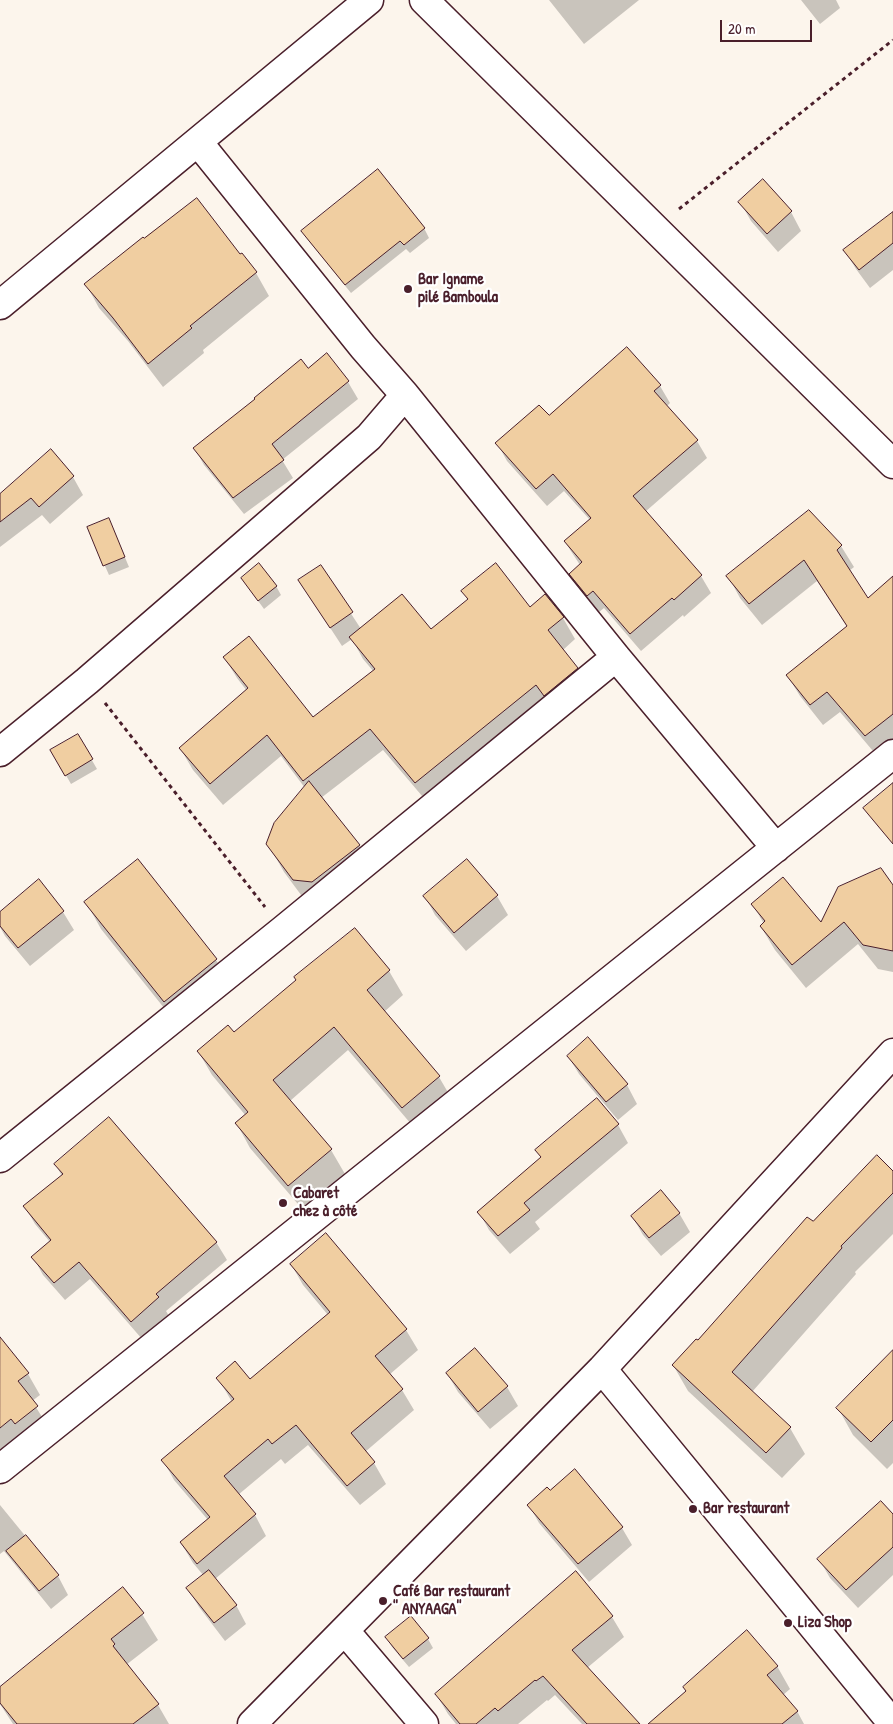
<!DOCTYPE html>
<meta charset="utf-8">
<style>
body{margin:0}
#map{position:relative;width:893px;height:1724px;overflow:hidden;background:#fcf5ec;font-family:"Patrick Hand",sans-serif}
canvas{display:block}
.scale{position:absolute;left:720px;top:20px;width:92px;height:22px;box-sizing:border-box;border:2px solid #4a1f2b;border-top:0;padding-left:6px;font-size:15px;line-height:18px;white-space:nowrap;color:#4a1f2b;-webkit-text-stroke:4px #fff;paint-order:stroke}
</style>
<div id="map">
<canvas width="893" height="1724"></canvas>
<div class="scale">20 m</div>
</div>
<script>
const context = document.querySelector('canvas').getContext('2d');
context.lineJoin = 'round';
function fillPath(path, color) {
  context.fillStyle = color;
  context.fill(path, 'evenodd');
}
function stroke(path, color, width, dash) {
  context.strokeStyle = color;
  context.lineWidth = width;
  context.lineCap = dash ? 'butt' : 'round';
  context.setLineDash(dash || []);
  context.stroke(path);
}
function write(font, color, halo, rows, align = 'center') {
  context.font = font + ' "Patrick Hand",sans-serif';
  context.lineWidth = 4.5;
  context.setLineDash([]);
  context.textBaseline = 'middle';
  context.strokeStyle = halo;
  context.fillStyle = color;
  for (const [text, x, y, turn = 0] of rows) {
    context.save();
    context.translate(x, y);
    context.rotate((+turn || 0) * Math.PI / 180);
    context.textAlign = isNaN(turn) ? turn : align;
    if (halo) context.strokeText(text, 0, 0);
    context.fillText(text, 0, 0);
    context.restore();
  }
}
fillPath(new Path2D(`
 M 549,0 L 639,0 L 584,44 Z
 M 801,0 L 836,0 L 840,8 L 820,24 Z
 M 740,202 L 791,212 L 801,231 L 778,252 L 751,221 Z
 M 893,213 L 893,270 L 870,288 L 856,269 L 845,251 Z
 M 424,228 L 429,238 L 410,253 L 406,249 L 351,293 L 308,240 L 302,231 Z
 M 240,256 L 256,273 L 269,296 L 203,350 L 204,353 L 163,387 L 128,341 L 99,308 L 86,284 Z
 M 327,355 L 348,382 L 358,399 L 282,460 L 293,478 L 244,514 L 204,465 L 195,449 L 308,370 Z
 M 660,386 L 670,403 L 666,407 L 697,441 L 707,458 L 645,512 L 701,576 L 711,593 L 684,617 L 683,615 L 641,651 L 604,608 L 598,613 L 581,591 L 570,574 L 580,565 L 565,542 L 590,520 L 564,491 L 547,506 L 507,461 L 497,443 L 549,417 Z
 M 51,451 L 73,477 L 83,495 L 50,524 L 42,515 L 0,547 L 0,496 Z
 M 809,512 L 841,546 L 854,567 L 849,571 L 867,600 L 893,577 L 893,744 L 878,757 L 840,712 L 823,725 L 800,696 L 787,675 L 847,627 L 817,581 L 762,625 L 740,598 L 728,576 Z
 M 88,528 L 113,529 L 129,567 L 109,575 Z
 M 320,566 L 361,629 L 431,631 L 468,601 L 463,591 L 563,618 L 575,639 L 563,650 L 577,668 L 590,690 L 428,803 L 383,750 L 321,798 L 359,845 L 375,873 L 328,909 L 310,907 L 284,872 L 268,844 L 305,788 L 281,756 L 223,805 L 193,770 L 180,748 L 247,691 L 237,678 L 224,657 L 312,719 L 374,672 L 363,659 L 352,639 L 342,646 L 299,580 Z
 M 276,586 L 281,595 L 264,609 L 248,587 Z
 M 78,736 L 97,769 L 71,784 L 52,751 Z
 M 138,860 L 216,960 L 232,987 L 180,1028 L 101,929 L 86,902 Z
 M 467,860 L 497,896 L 508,915 L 466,951 L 435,915 L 425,896 Z
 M 39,881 L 63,912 L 74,930 L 30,966 L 5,936 L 0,927 L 0,913 Z
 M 893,887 L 893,972 L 878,969 L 858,944 L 806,988 L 775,950 L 761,927 L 764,924 L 753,905 L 821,924 Z
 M 354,929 L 389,971 L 403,995 L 384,1012 L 439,1077 L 453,1101 L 417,1131 L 348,1050 L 290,1101 L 331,1150 L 345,1174 L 303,1210 L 250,1148 L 237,1124 L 246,1116 L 212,1075 L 198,1051 L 233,1034 L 298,980 Z
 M 568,1056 L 627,1085 L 637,1104 L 618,1120 L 579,1074 Z
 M 618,1125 L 628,1143 L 535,1222 L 540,1229 L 510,1254 L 489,1230 L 479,1212 L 542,1158 L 537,1150 Z
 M 55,1164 L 216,1242 L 227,1260 L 166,1311 L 169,1316 L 142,1339 L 90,1279 L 65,1300 L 43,1275 L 33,1257 L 50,1242 L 35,1224 L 25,1207 L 62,1176 Z
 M 893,1172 L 893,1234 L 855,1272 L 856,1274 L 752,1392 L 790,1428 L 805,1454 L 782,1478 L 688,1391 L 673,1365 L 813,1223 Z
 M 679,1213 L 690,1232 L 661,1256 L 643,1235 L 632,1216 Z
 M 326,1235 L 406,1330 L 418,1350 L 389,1375 L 402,1390 L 414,1410 L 365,1452 L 374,1463 L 386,1484 L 360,1505 L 308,1445 L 285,1464 L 281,1459 L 238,1495 L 255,1515 L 266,1536 L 215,1579 L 236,1605 L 246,1624 L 225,1641 L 199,1607 L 188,1589 L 204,1576 L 193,1563 L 181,1543 L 208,1520 L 174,1480 L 163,1460 L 232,1402 L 218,1378 L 250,1380 L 328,1315 L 303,1285 L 291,1264 Z
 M 0,1339 L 28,1374 L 40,1395 L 32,1401 L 49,1428 L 0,1458 Z
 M 475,1349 L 507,1387 L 518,1406 L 490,1429 L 458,1392 L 447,1373 Z
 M 893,1352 L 893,1463 L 887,1469 L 853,1435 L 838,1408 Z
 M 0,1505 L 58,1576 L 68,1595 L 51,1609 L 4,1551 L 0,1554 Z
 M 529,1505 L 622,1528 L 632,1545 L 589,1582 L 539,1523 Z
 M 893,1516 L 893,1575 L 858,1608 L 830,1578 L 819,1559 Z
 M 142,1614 L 158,1640 L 126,1665 L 158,1705 L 169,1724 L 13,1724 L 0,1704 L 0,1689 Z
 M 612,1617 L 624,1637 L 587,1668 L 630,1724 L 582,1724 L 555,1695 L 548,1701 L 547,1700 L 518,1724 L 456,1724 L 448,1714 L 436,1694 Z
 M 387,1638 L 428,1639 L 433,1648 L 409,1667 L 392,1647 Z
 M 777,1666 L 790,1689 L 783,1695 L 797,1711 L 804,1724 L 650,1724 Z`), '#0003');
const building = new Path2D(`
 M 378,169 L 425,228 L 404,245 L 400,241 L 345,285 L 301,231 Z
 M 763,179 L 792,211 L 767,234 L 738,202 Z
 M 197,198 L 240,254 L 242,253 L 257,272 L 190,326 L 192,328 L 148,364 L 113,318 L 84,284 L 143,237 L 144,238 Z
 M 893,212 L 893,243 L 859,270 L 843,250 Z
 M 627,347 L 661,385 L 654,391 L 698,440 L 633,496 L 702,575 L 674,600 L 672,598 L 630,634 L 593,591 L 587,596 L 569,574 L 582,562 L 564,541 L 591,518 L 553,474 L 536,489 L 495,443 L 539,405 L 549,415 Z
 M 327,353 L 349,381 L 272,444 L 284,460 L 233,498 L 193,448 L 255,399 L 254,398 L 301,359 L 308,368 Z
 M 51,449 L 74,476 L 39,507 L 31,498 L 0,522 L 0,494 Z
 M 809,510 L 842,545 L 837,550 L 868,598 L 893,576 L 893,714 L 865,736 L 827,692 L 810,705 L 786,675 L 847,626 L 804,560 L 749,604 L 726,576 Z
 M 109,518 L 125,557 L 103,566 L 87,527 Z
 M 259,563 L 277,586 L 258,601 L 241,578 Z
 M 496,563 L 530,607 L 545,594 L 564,617 L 548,630 L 578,668 L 544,696 L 536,685 L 415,783 L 370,729 L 303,781 L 267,735 L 210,784 L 179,748 L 248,688 L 223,657 L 249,636 L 313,717 L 375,669 L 349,637 L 402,594 L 431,629 L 468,599 L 461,591 Z
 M 321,565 L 353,612 L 330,628 L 298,580 Z
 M 78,734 L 93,759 L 65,776 L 50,750 Z
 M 309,781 L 360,845 L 312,882 L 293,880 L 266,844 L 274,823 Z
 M 893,783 L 893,844 L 863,808 Z
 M 138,859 L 217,959 L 164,1002 L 84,902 Z
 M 467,859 L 498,895 L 454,933 L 423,896 Z
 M 881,868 L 893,885 L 893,951 L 863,945 L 844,922 L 792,965 L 760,926 L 765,921 L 751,904 L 783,877 L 821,922 L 838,887 Z
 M 39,879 L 64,911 L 18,948 L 0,926 L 0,912 Z
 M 355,928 L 390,970 L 367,990 L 440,1076 L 402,1108 L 334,1027 L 273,1080 L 332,1149 L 288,1186 L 235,1123 L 248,1112 L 197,1051 L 228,1025 L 234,1032 L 296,980 L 294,977 Z
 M 588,1037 L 628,1084 L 606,1102 L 567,1056 Z
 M 597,1098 L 619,1124 L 524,1203 L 530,1210 L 498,1236 L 477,1212 L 541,1157 L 535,1150 Z
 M 109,1117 L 217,1242 L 156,1294 L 159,1297 L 131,1322 L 79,1262 L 54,1283 L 31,1257 L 51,1240 L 23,1206 L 63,1174 L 54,1164 Z
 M 877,1155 L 893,1171 L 893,1193 L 841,1246 L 842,1248 L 732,1372 L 791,1427 L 766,1453 L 672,1365 L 696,1339 L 698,1340 L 807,1217 L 813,1221 Z
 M 661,1190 L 680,1213 L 649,1238 L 631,1216 Z
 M 326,1233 L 407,1329 L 375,1356 L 403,1389 L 351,1433 L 375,1462 L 347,1486 L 296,1425 L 272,1444 L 268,1439 L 224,1476 L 256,1514 L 197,1564 L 180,1542 L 210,1517 L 161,1460 L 234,1399 L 216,1378 L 235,1361 L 250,1379 L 330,1312 L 290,1264 Z
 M 0,1337 L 29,1373 L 18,1381 L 38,1406 L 15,1424 L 11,1419 L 0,1428 Z
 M 475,1348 L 508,1386 L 478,1412 L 446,1373 Z
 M 893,1350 L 893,1420 L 871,1442 L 836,1408 Z
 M 575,1469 L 623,1527 L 578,1564 L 527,1505 L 547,1487 L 550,1490 Z
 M 881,1501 L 893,1514 L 893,1547 L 846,1590 L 817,1559 Z
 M 26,1535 L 59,1575 L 39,1591 L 6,1551 Z
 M 209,1570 L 237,1605 L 214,1623 L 186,1588 Z
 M 576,1571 L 613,1616 L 572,1650 L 640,1724 L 587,1724 L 543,1676 L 536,1681 L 535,1680 L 498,1711 L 495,1708 L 476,1724 L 460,1724 L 435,1694 Z
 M 123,1587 L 144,1613 L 111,1639 L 115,1644 L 113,1646 L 159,1704 L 133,1724 L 17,1724 L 0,1703 L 0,1687 Z
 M 411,1616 L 429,1638 L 403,1659 L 385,1637 Z
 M 747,1630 L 778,1666 L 767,1675 L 798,1711 L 782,1724 L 648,1724 L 686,1691 L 683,1687 Z`);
fillPath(building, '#f0cea1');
stroke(building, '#4a1f2b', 1);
const minor = new Path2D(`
 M 424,0 L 893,464
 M 0,305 L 369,0
 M 405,395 L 616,657 L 776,848
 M 0,752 L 87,681 L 369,437 L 405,395 L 363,347 L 198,142
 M 0,1158 L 283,930 L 616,657
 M 602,1369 L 893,1724
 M 0,1469 L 893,754
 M 345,1631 L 424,1724
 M 252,1724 L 602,1369 L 893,1053`);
stroke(minor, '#4a1f2b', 31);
stroke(new Path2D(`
 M 679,209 L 893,40
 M 105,703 L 265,907`), '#4a1f2b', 3, [4, 4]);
stroke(minor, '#fff', 28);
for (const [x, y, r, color] of [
 [408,289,5,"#4a1f2b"],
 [283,1203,5,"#4a1f2b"],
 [693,1509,5,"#4a1f2b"],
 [383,1601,5,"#4a1f2b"],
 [788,1623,5,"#4a1f2b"]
]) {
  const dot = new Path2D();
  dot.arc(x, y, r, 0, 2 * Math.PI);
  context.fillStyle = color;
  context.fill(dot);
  stroke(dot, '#fff', 2);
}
write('bold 16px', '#4a1f2b', '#fff', [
 ["Bar Igname",418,280],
 ["pilé Bamboula",418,298],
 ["Cabaret",293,1194],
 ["chez à côté",293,1212],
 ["Bar restaurant",703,1509],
 ["Café Bar restaurant",393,1592],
 ["'' ANYAAGA''",393,1610],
 ["Liza Shop",798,1623]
], 'left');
</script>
